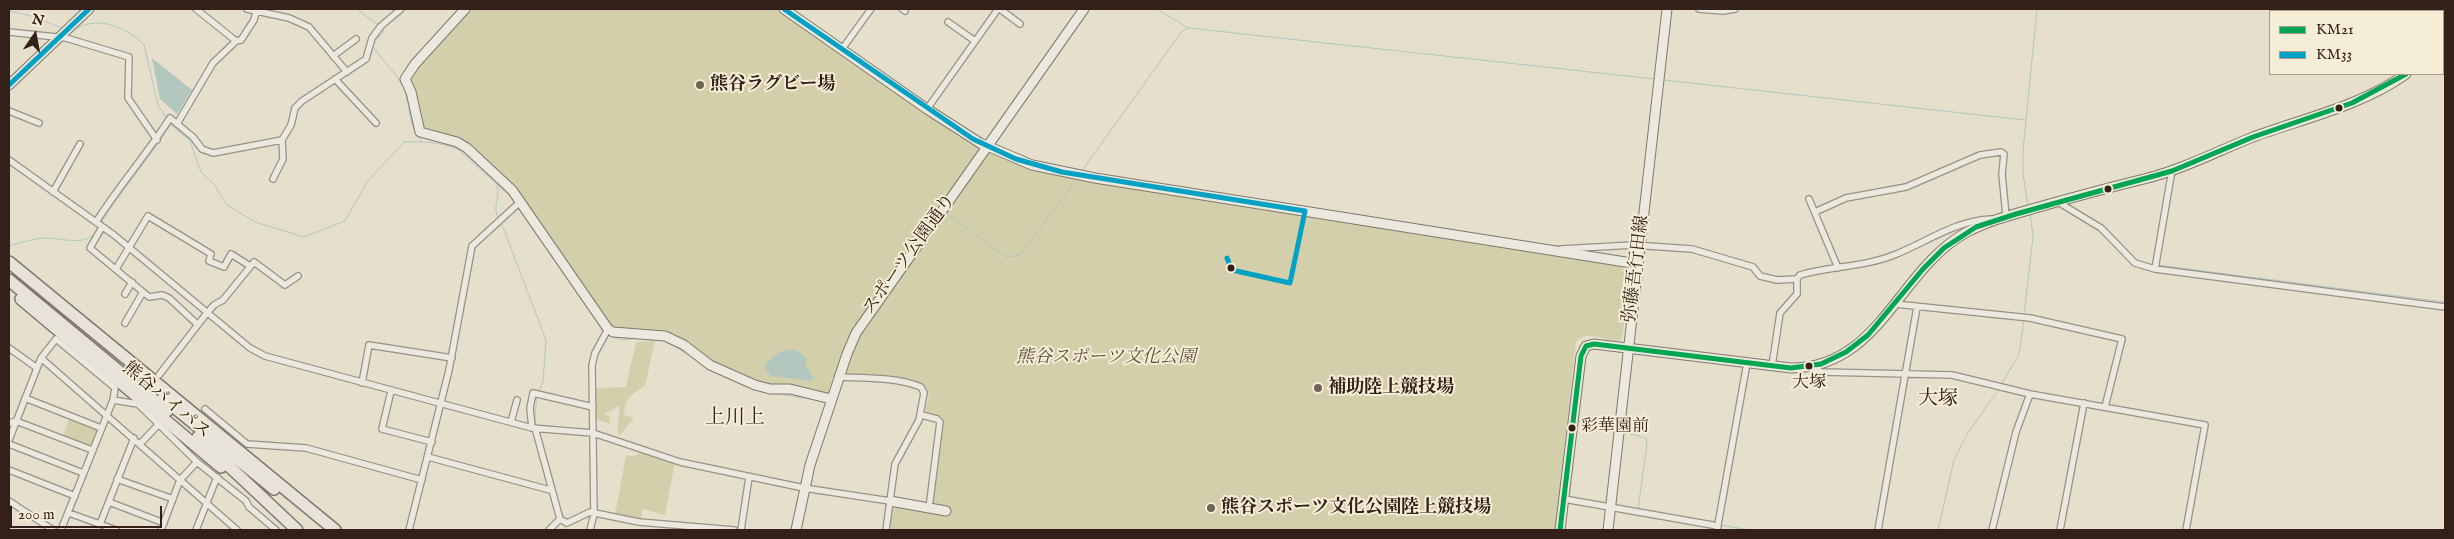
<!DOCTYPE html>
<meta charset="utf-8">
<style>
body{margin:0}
#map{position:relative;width:2454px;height:539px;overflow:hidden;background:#e6dfcc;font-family:"IM FELL English",serif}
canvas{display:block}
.frame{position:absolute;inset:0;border:10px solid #332019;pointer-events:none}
.legend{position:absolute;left:2269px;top:10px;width:175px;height:65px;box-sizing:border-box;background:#f6edd7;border:1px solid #a89b8b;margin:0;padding:6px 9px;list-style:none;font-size:15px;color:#332019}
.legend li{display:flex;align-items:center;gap:10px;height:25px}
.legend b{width:25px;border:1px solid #a89b8b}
.north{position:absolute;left:10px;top:10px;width:50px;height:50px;-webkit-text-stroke:4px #f6edd7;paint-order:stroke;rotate:12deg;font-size:14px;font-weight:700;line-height:20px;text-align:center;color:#332019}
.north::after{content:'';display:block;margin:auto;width:18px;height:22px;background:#332019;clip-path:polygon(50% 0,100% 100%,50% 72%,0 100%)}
.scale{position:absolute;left:10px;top:506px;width:152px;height:22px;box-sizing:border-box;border:2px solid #332019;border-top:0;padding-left:6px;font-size:15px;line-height:18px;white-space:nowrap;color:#332019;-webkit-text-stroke:4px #f6edd7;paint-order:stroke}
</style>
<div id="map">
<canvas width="2454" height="539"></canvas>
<div class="frame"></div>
<ul class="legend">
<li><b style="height:6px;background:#00a651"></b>KM21</li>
<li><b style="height:6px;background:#03a2c5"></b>KM33</li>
</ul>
<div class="north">N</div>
<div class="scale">200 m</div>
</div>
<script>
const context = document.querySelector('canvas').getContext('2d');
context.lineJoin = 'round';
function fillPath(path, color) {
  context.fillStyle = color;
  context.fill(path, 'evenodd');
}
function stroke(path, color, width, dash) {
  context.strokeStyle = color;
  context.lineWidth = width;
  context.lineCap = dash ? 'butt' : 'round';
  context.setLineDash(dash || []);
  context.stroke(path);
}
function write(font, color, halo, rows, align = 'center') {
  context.font = font + ' "IM FELL English","Noto Serif JP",serif';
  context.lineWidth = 4;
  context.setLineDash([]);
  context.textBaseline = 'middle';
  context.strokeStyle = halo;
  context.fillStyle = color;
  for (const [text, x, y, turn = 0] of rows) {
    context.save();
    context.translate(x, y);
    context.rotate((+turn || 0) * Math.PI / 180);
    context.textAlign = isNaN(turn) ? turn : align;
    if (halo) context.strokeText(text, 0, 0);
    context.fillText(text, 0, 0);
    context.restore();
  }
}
fillPath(new Path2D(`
 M 469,9 L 777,9 L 956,135 L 995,156 L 1039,172 L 1622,266 L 1631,280 L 1622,338 L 1619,342 C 1605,340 1586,329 1576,342 L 1555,530 L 888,530 L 893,504 L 932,509 L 942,417 L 925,413 L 929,394 L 926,388 L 877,377 L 833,377 L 827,395 L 765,385 L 709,362 L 666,334 L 651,331 L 619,331 L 609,325 L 528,205 L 477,154 L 421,129 L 408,79 Z
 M 655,341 L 645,386 C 630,395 626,397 624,415 L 634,418 L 619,436 C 615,425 621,417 619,406 L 604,414 L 609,416 L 611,424 L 598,420 L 594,416 L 596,388 L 626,387 L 636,342 Z
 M 70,416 L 100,427 L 91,448 L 63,437 Z
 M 642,452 L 675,462 L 665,515 L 643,509 L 641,519 L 615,516 L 626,455 L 635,456 Z`), '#d2cfaa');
fillPath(new Path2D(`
 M 152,58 L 192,90 L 177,114 L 160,99 Z
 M 791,349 L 801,353 L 806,358 L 806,365 L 814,378 L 810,381 L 771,376 L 764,367 C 772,357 778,351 791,349 Z`), '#b2c8be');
stroke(new Path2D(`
 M 357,9 L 378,25
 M 1157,9 L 1188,28
 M 9,11 L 32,16 L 64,29
 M 381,28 L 384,31 L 372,46 C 381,58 393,70 401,83 C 412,101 406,127 422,141
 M 72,31 C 96,15 124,25 144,45 L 158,105 L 167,118
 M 1663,80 L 2025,120
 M 170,124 L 190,141 L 201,172 L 214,184 L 226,204 L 255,222 L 304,237 L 345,221 L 367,182 L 404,142 C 423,141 441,142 459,150 L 511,197
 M 1081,172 L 1182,31 L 1189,28 L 1654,79
 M 497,185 C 501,196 491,208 499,219
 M 2028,207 L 2023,173 L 2023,151 L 2037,9
 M 946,213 L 1006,257 L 1020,255 L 1077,179
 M 501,222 L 546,340 L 543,382 L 539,391
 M 101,224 C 121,189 149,160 170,125
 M 9,246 C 19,243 33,239 44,238 C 63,238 81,246 95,234
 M 2157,265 L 2445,302
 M 579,294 L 602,328
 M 2024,316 L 2033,236 L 2030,213
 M 608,335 L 622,340 L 638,338
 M 670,343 L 701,363
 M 847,368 L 859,338 L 869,322
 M 710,370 L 747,386
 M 2001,385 L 2019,354 L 2024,320
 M 753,389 L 766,392
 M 773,393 L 822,401
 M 1579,421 L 1614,430
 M 536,426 L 535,416 L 537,395
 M 1623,432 L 1646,438 L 1647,444 L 1638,509
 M 557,499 L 564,519
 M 564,523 L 566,530
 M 1720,525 L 1750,530
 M 1938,530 L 1954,460 L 1967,434 L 1999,389`), '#b2c8be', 1);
const street = new Path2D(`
 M 196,9 L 236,41
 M 247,9 L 289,18 L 309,27 L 347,72
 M 902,9 L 905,11
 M 1000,9 L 1020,24
 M 1699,9 L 1723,11 L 1735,9
 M 948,22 L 975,41
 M 9,32 L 66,38 L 129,57 L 128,98 L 157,140
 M 842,49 L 871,9
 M 333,56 L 356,39
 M 335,79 L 376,123
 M 927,109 L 998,9
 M 9,111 L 39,123
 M 177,124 L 213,63 L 236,41 L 241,40 L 254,20 L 257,9
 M 9,160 L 114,235 L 250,348 L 265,356 L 532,428 L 593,433 L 680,462 L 804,488 L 890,501
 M 273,179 L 283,159 L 282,140
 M 53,192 L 80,144
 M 1809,199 L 1838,268
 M 2058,202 L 2101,228 L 2135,263 L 2155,269 L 2445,307
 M 1815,212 L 1846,198 L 1906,187 L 1980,155 L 2001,152 L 2004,154 L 2002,174 L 2006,216
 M 96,222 C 119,186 147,154 170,118 L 193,137 L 202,149 L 213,153 L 282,140 L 291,125 L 295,108 L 302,101 L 366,59 L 372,38 L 381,26 L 401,9
 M 102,227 L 90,248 L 149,297 L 162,295 L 169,298 L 197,324
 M 1561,249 L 1633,245 L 1692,249 L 1753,267 L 1760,276 L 1777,280 L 1797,279 L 1800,275 C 1831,266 1864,267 1894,255 C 1927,242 1954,221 1991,219
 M 116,269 L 148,216 L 211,254 L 209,261 L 224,267 L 231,254 L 250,266
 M 2155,269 L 2172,170
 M 125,294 L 132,282
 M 1895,304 L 2030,318 L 2122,339 L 2105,407
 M 125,323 L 143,292
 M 9,348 L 37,368
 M 41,358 L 237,530
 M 1772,366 L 1780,313 L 1797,294 L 1797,279
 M 1811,367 L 1822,372 L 1952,375 L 2030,394 L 2205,425 L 2186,530
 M 159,375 L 207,313 L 214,305 L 223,300 L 254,262 L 285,285 L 298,276
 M 838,377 C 865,378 896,377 921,387 L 924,393 L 919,420 L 895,464 L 886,530
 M 362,383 L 369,345 L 452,358
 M 391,391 L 382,429 L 432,442
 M 25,398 L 101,428
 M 113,400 L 138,404 L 197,462 L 246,501 L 249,507 L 276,530
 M 205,409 L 247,444 L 306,448 L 422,480
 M 921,415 L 937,419 L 940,422 L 929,508
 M 511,422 L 517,400
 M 9,423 L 16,421 L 92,450
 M 532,428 L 530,408 L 533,393 L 593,407
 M 535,428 L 560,519 L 567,523 L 590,512 L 639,522 L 734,530
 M 9,440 L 41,358 L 56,339 L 115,388 L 113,400 L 61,530
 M 9,444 L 83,473
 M 140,444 L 158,425
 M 428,457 L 550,490
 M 9,470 L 75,496
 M 117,479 L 173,499
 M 1564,499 L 1718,526
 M 9,501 L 53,530
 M 109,502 L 164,523
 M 69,513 L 116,530
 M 100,524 L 134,438
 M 161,530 L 180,480 L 197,462
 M 196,530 L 217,477
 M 409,530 L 449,370 L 472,246 L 521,201
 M 549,530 L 560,519
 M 590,530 L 594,514 L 592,365 L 595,353 L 608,329
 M 741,530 L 749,477
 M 1717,530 L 1747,363
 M 1878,530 L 1917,307
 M 1992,530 L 2016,432 L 2030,394
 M 2060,530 L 2084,403`);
const secondary = new Path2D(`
 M 465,9 L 415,64 L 405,79 L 411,92 L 420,132 L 457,142 L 467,148 L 512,190 L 608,329 L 613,332 L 665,336 L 684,345 L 710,365 L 755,385 L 770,389 L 790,389 L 831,399
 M 784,9 L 927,109 L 980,143 L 1032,165 L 1095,178 L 1638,264
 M 2443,46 L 2445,44
 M 890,501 L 946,511
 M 796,530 L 810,465 L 847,354 L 856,333 L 1084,9
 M 1560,530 L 1581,356 L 1586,346 L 1594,344 L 1791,368 C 1880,368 1899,269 1967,232 C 1992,219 2019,213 2046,205 C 2078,196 2111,187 2144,179 C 2181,170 2218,151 2253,137 C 2305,118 2361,106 2406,74
 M 1608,530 L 1667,9`);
const primary = new Path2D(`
 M 9,85 L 89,9`);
const highway = new Path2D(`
 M 9,262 L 335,530
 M 9,280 L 167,411
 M 21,299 L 221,467
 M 163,398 L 274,489
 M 198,437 L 297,530`);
stroke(street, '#989186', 8);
stroke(secondary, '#7f786e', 11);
stroke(primary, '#7f786e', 11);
stroke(highway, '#7f786e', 14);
stroke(street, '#ebe8de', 5.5);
stroke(secondary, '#ebe8de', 9);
stroke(primary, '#e8e3d9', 9);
stroke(highway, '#e8e3d9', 11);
stroke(new Path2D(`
 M 1560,530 L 1581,356 L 1586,346 L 1594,344 L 1791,368 L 1821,364 L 1846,352 L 1868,335 L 1923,269 L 1944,248 L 1976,227 L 2016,214 L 2172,171 L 2253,137 L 2352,103 L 2406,74`), '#00a651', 5);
stroke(new Path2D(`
 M 784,9 L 973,139 L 1016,159 L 1062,172 L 1305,211
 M 9,85 L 89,9
 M 1227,258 L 1232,270 L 1290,283 L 1305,211`), '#03a2c5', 5);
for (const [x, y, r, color] of [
 [700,85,5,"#726358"],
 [2339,108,4.5,"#332019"],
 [2108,189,4.5,"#332019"],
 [1231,268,4.5,"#332019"],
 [1809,366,4.5,"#332019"],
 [1318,388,5,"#726358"],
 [1572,428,4.5,"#332019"],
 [1211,508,5,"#726358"]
]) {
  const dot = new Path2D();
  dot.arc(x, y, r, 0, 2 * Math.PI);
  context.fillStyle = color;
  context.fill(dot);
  stroke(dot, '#f6edd7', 2);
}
write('17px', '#332019', '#f6edd7', [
 ["大塚",1809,384],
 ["彩華園前",1581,428,"left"]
]);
write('bold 18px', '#332019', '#f6edd7', [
 ["熊谷ラグビー場",710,85],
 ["補助陸上競技場",1328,388],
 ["熊谷スポーツ文化公園陸上競技場",1221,508]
], 'left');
write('18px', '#332019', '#f6edd7', [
 ["スポーツ公園通り",910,255,-54],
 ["弥藤吾行田線",1637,269,-83],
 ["熊谷バイパス",166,401,40]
]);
write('italic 18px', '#5e513c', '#f6edd7', [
 ["熊谷スポーツ文化公園",1106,358]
]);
write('20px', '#332019', '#f6edd7', [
 ["大塚",1938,400],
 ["上川上",735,419]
]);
</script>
